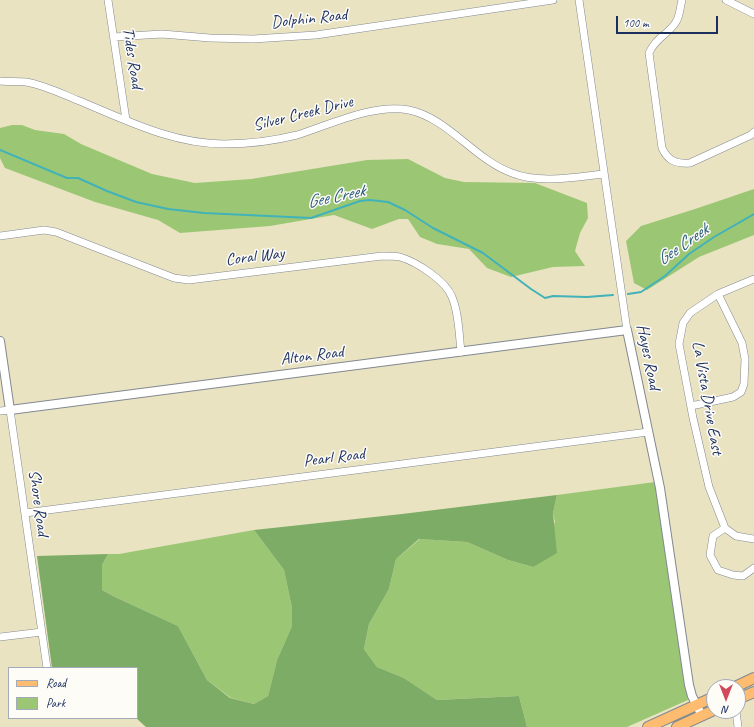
<!DOCTYPE html>
<style>
body{margin:0}
#map{position:relative;width:754px;height:727px;overflow:hidden;background:#eae3c2;font-family:Caveat,sans-serif}
canvas{display:block}
.legend{position:absolute;left:8px;top:667px;width:130px;height:52px;box-sizing:border-box;background:#fdfcf7;border:1px solid #a3aaba;margin:0;padding:5px 7px;list-style:none;font-size:12px;color:#1b2f5e}
.legend li{display:flex;align-items:center;gap:8px;height:20px}
.legend b{width:20px;border:1px solid #a3aaba}
.north{position:absolute;left:706px;top:679px;width:40px;height:40px;box-sizing:border-box;background:#fdfcf7;border:1px solid #a3aaba;border-radius:50%;rotate:180deg;font-size:11px;font-weight:700;line-height:16px;text-align:center;color:#1b2f5e}
.north::after{content:'';display:block;margin:auto;width:14px;height:18px;background:#d1495b;clip-path:polygon(50% 0,100% 100%,50% 72%,0 100%)}
.scale{position:absolute;left:616px;top:16px;width:102px;height:18px;box-sizing:border-box;border:2px solid #1b2f5e;border-top:0;padding-left:5px;font-size:12px;line-height:14px;white-space:nowrap;color:#1b2f5e;-webkit-text-stroke:3px #fdfcf7;paint-order:stroke}
</style>
<div id="map">
<canvas width="754" height="727"></canvas>
<ul class="legend">
<li><b style="height:5px;background:#fdbc70"></b>Road</li>
<li><b style="height:11px;background:#9bc775"></b>Park</li>
</ul>
<div class="north">N</div>
<div class="scale">100 m</div>
</div>
<script>
const context = document.querySelector('canvas').getContext('2d');
context.lineJoin = 'round';
function fillPath(path, color) {
  context.fillStyle = color;
  context.fill(path, 'evenodd');
}
function stroke(path, color, width, dash) {
  context.strokeStyle = color;
  context.lineWidth = width;
  context.lineCap = dash ? 'butt' : 'round';
  context.setLineDash(dash || []);
  context.stroke(path);
}
function write(font, color, halo, rows, align = 'center') {
  context.font = font + ' Caveat,sans-serif';
  context.lineWidth = 3;
  context.setLineDash([]);
  context.textBaseline = 'middle';
  context.strokeStyle = halo;
  context.fillStyle = color;
  for (const [text, x, y, turn = 0] of rows) {
    context.save();
    context.translate(x, y);
    context.rotate((+turn || 0) * Math.PI / 180);
    context.textAlign = isNaN(turn) ? turn : align;
    if (halo) context.strokeText(text, 0, 0);
    context.fillText(text, 0, 0);
    context.restore();
  }
}
fillPath(new Path2D(`
 M 12,125 L 22,125 L 35,130 L 64,134 L 81,144 L 152,174 L 195,183 L 251,179 L 367,160 L 408,159 L 445,178 L 464,182 L 535,183 L 587,203 L 588,218 L 580,233 L 575,251 L 585,266 L 553,267 L 511,277 L 487,268 L 469,249 L 437,244 L 420,237 L 408,219 L 399,219 L 372,229 L 334,215 L 270,226 L 180,233 L 158,220 L 95,202 L 5,168 L 0,158 L 0,128 Z
 M 754,189 L 754,235 L 699,257 L 647,290 L 634,283 L 626,241 L 641,226 L 695,209 Z
 M 655,482 L 688,700 L 627,727 L 527,727 L 519,696 L 437,700 L 404,678 L 377,667 L 364,649 L 369,624 L 389,589 L 396,559 L 420,539 L 467,542 L 508,560 L 533,567 L 555,522 L 553,513 L 557,495 Z
 M 254,530 L 284,570 L 292,608 L 292,626 L 277,660 L 268,696 L 254,704 L 231,698 L 207,680 L 178,626 L 115,597 L 102,590 L 102,565 L 108,554 L 119,554 Z`), '#9bc775');
fillPath(new Path2D(`
 M 557,495 L 553,513 L 557,553 L 533,567 L 508,560 L 467,542 L 419,539 L 396,559 L 389,589 L 369,624 L 364,649 L 377,667 L 404,678 L 437,700 L 519,696 L 527,727 L 146,727 L 136,718 L 137,718 L 137,668 L 52,668 L 37,556 L 108,554 L 102,565 L 102,590 L 115,597 L 178,626 L 207,680 L 230,698 L 254,704 L 268,696 L 277,660 L 292,626 L 292,608 L 284,570 L 254,530 L 402,514 Z`), '#7cac66');
stroke(new Path2D(`
 M 0,150 L 67,178 L 78,178 L 107,191 L 136,202 L 168,209 L 204,213 L 311,218 L 360,201 L 370,200 L 388,202 L 405,210 L 433,228 L 483,253 L 531,289 L 545,298 L 553,296 L 587,297 L 613,295
 M 628,294 L 641,292 L 665,276 L 689,254 L 714,237 L 754,214`), '#42b2b9', 2);
const minor = new Path2D(`
 M 108,0 L 126,120
 M 579,0 L 627,330
 M 682,0 C 680,7 680,16 676,22 C 668,35 656,37 649,53 L 662,148 C 668,161 676,164 690,163 L 751,135 L 754,132
 M 726,0 L 754,14
 M 114,37 L 162,34 L 210,38 L 253,39 L 316,35 L 553,0
 M 0,81 C 8,82 17,81 26,82 C 44,85 60,93 77,100 C 124,119 172,144 224,144 C 248,144 273,141 297,135 C 329,125 374,103 409,110 C 448,118 475,160 512,173 C 539,184 576,177 604,174
 M 0,236 L 44,230 L 56,232 L 174,278 L 189,280 L 382,256 C 388,256 394,256 400,257 C 417,262 446,281 452,297 C 459,314 459,334 461,352
 M 754,279 L 718,294 L 690,313 L 683,323 L 679,344 L 693,418 L 709,487 L 725,528 L 736,536 L 754,539
 M 691,406 L 733,397 L 741,392 L 744,384 L 745,359 L 742,343 L 718,294
 M 0,411 L 10,410 L 47,668
 M 25,513 L 648,432
 M 725,528 L 713,536 L 710,555 L 718,570 L 733,575 L 743,576 L 754,568
 M 0,637 L 42,632
 M 736,711 L 738,727`);
const tertiary = new Path2D(`
 M 0,341 L 10,410 L 627,330 L 660,488 L 689,685 L 692,696 L 702,716`);
const primary = new Path2D(`
 M 735,687 L 754,678
 M 738,699 L 754,692
 M 648,727 L 714,697
 M 677,727 L 714,710`);
stroke(minor, '#828990', 8);
stroke(tertiary, '#828990', 10);
stroke(primary, '#828990', 12);
stroke(minor, '#fff', 7);
stroke(tertiary, '#fff', 8);
stroke(primary, '#fdbc70', 10);
write('17px', '#1b2f5e', '#fdfcf7', [
 ["Dolphin Road",309,19,-6],
 ["Tides Road",132,58,81],
 ["Silver Creek Drive",303,114,-14],
 ["Coral Way",255,257,-7],
 ["Alton Road",312,356,-7],
 ["Hayes Road",648,357,79],
 ["La Vista Drive East",707,398,80],
 ["Pearl Road",334,458,-7],
 ["Shore Road",38,503,82]
]);
write('italic 18px', '#295d7e', '#fdfcf7', [
 ["Gee Creek",336,197,-12],
 ["Gee Creek",683,245,-35]
]);
</script>
